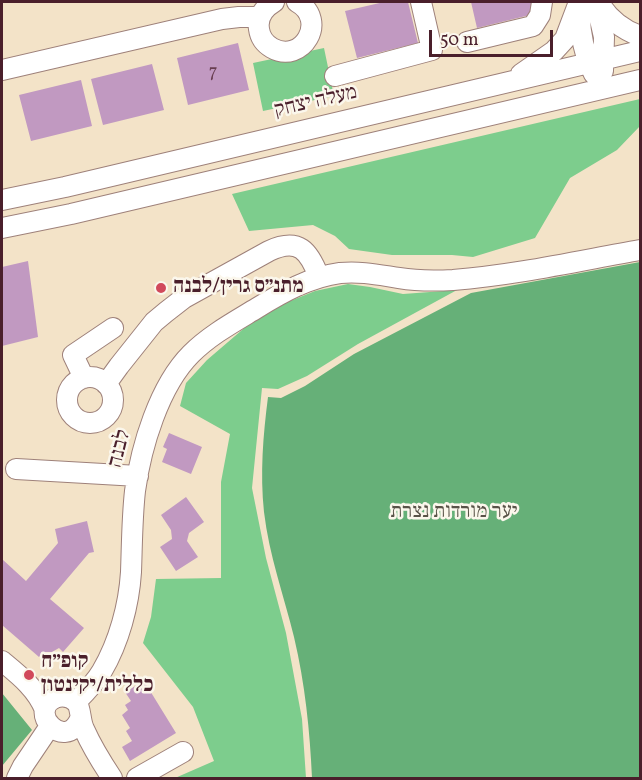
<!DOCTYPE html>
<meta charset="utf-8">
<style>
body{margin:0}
#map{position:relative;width:642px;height:780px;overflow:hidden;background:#f3e3c8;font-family:Vollkorn,serif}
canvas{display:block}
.frame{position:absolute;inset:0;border:3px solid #4a1f2b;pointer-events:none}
.scale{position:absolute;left:429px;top:30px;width:124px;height:27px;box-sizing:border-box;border:3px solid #4a1f2b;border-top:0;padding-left:8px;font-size:18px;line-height:21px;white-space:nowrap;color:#4a1f2b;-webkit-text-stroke:4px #fbf7ec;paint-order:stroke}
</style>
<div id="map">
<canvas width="642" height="780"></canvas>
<div class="frame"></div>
<div class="scale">50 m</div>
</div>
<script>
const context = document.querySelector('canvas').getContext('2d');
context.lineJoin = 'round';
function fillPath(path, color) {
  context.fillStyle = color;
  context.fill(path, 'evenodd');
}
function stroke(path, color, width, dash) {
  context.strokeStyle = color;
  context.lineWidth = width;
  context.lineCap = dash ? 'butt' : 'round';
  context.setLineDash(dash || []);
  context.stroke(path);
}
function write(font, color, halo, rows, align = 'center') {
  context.font = font + ' Vollkorn,"Frank Ruhl Libre",serif';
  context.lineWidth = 5;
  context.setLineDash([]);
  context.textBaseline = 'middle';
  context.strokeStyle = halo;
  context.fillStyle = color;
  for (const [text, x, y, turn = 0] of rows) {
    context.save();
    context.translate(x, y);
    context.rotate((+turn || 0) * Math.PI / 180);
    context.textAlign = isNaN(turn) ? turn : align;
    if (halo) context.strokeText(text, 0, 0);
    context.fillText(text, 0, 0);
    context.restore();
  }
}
fillPath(new Path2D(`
 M 324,48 L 334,96 L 263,111 L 253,63 Z
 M 640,99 L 640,126 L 617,150 L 570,178 L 535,238 L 473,257 L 452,255 L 392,255 L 349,249 L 335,236 L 313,225 L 249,231 L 232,194 Z
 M 348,284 L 370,287 L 403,294 L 457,290 L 358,344 L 307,376 L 278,389 L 262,388 L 252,488 L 266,558 L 286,633 L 302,719 L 306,778 L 175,778 L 214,761 L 193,707 L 143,643 L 151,617 L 156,579 L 221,578 L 221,482 L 230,434 L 180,406 L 186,383 L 207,360 L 263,312 L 315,291 Z`), '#7dcd8d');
fillPath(new Path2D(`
 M 640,262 L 640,778 L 312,778 C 310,732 305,683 294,637 C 284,596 269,555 264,512 C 260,473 263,436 268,397 L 281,398 L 305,386 L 354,354 L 471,293 Z
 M 2,693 L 32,730 L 2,766 Z`), '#66b078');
fillPath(new Path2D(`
 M 384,2 L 408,2 L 418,43 L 357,58 L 345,11 Z
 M 471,2 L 536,2 L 538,13 L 477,28 Z
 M 238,43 L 249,90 L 188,105 L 177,58 Z
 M 152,64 L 164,110 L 103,125 L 91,79 Z
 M 81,80 L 92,126 L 31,141 L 19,95 Z
 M 28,261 L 38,337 L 2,346 L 2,267 Z
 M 169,433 L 202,447 L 191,474 L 162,462 L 167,449 L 163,447 Z
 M 186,497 L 204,522 L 189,533 L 187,541 L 198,557 L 176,571 L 160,547 L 172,539 L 171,530 L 161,515 Z
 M 87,521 L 94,552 L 89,553 L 50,599 L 84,628 L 63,652 L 59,648 L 52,652 L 44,652 L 39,657 L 2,625 L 2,559 L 26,581 L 58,543 L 55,529 Z
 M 144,681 L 176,733 L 130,761 L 122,747 L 132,741 L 126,731 L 130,728 L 122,715 L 128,710 L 125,705 L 131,701 L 125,692 Z`), '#c199c1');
const minor = new Path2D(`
 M 274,2 C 264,8 257,17 259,29 C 260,37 265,44 272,48 C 302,65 329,20 297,2
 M 596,2 L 604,37 L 603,71
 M 599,3 C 609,19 623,30 640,36
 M 580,7 C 579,30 584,54 594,74
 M 467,42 L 533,26 L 540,15 L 542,2
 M 2,70 L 222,19 L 239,17 L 260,17
 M 521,74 L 554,51 L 565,39 L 579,2
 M 335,76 L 432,50 L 421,2
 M 2,200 L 65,187 L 640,51
 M 2,228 L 71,214 L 640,80
 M67 400a23 23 0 1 1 46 0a23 23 0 1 1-46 0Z
 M 84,378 L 73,355 L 113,328
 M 106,384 L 119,366 L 154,322 L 166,312 L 184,298 L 269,251 C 299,237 309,251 319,277
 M 16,469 L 138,476
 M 2,661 C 19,675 37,689 45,710
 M 76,702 C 85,693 95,683 102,671 C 119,642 129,605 131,572 C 132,545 132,518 135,491 C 141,447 159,386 191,354 C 210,335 234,322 257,308 C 283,292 310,277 340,273 C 361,271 379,275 399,278 C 417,281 435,281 453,280 C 516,275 578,261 640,250
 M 80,719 C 65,753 26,711 55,698 C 63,695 71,697 77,703 C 81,709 80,721 84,729 C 92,747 102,763 112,778
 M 17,778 L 23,766 L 50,726
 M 137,778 L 183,752`);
stroke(minor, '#9e817a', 22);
stroke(minor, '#fff', 20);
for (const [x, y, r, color] of [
 [161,288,6,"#d1495b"],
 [29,675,6,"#d1495b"]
]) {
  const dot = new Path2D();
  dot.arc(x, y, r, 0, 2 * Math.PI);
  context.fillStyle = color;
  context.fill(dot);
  stroke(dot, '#fbf7ec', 2);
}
write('18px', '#683e50', null, [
 ["7",213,74]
]);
write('21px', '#4a1f2b', '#fbf7ec', [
 ["מעלה יצחק",316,103,-13],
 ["לבנה",121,449,-76]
]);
write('bold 21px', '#4a1f2b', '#fbf7ec', [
 ["מתנ״ס גרין/לבנה",173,288],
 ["קופ״ח",41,663],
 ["כללית/יקינטון",41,687]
], 'left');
write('21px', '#595348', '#fbf7ec', [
 ["יער מורדות נצרת",454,513]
]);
</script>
